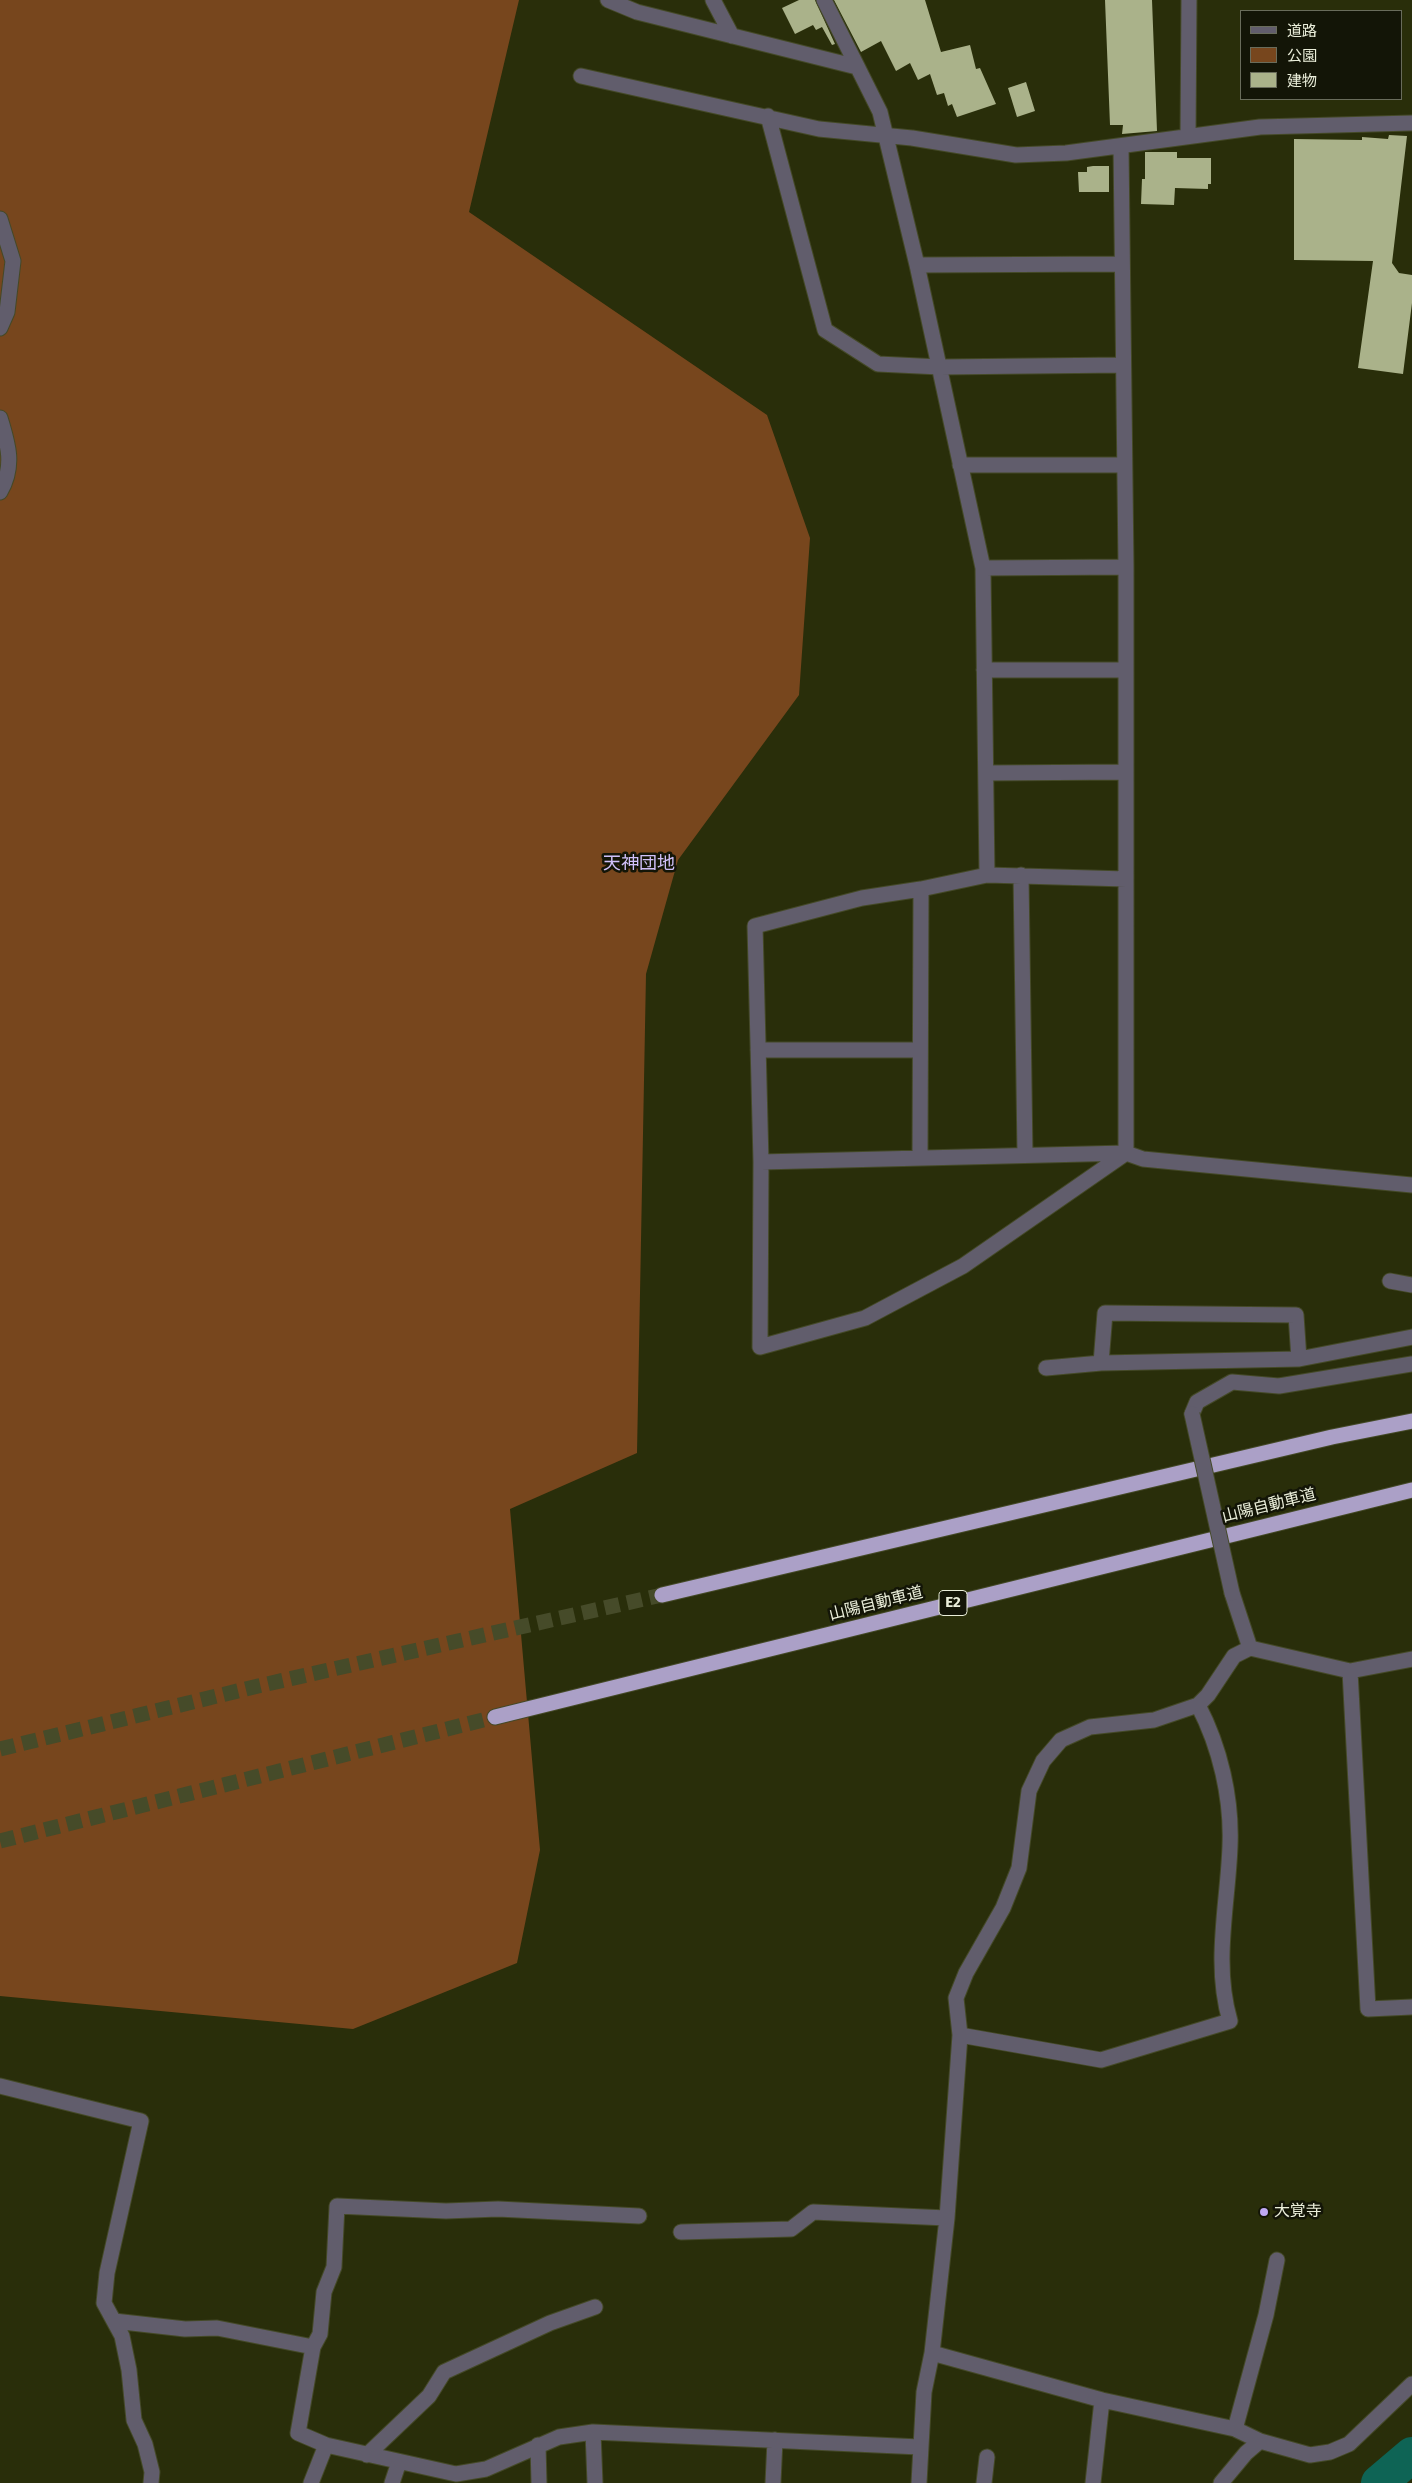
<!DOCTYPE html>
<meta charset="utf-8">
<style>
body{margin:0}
#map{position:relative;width:1412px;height:2483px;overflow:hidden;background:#292e0a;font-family:"Fira Sans","Noto Sans JP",sans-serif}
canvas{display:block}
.legend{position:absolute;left:1240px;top:10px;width:162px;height:90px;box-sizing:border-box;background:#131507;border:1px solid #696c5b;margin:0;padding:6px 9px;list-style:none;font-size:15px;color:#eaeeda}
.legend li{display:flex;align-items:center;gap:10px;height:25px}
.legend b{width:25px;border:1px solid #696c5b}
</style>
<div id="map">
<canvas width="1412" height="2483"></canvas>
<ul class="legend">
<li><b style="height:6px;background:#615d6c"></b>道路</li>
<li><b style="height:14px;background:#77461d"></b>公園</li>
<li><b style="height:14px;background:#aab28a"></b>建物</li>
</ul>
</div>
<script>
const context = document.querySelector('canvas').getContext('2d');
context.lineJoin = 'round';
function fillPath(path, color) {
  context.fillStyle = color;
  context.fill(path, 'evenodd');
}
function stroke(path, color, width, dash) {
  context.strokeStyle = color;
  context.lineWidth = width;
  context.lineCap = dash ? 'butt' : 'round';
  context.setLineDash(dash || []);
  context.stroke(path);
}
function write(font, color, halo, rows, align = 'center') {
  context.font = font + ' "Fira Sans","Noto Sans JP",sans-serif';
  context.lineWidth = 5;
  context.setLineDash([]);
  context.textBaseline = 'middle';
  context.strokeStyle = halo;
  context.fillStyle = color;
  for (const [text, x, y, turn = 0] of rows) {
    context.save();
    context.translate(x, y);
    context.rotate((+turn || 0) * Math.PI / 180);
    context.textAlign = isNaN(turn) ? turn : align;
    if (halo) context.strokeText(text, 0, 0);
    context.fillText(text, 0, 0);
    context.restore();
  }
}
fillPath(new Path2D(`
 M 0,0 L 519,0 L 469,212 L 767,415 L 810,538 L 799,695 L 678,860 L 646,974 L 637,1453 L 510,1509 L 540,1850 L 517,1963 L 353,2029 L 0,1996 Z`), '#77461d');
stroke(new Path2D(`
 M 1379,2483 L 1412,2455`), '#0e6455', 36);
fillPath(new Path2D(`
 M 799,0 L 815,0 L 835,44 L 832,45 L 822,27 L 816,30 L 813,25 L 795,34 L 782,8 Z
 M 834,0 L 925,0 L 941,52 L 970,45 L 976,69 L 980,68 L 996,104 L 957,117 L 952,104 L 948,106 L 944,93 L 937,95 L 930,74 L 918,80 L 910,63 L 896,71 L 881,41 L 861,52 Z
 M 1105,0 L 1152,0 L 1157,131 L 1122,134 L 1123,125 L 1110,125 Z
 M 1026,82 L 1035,111 L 1017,117 L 1008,88 Z
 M 1389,135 L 1407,136 L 1392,263 L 1399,273 L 1412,275 L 1412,303 L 1403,374 L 1358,368 L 1373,261 L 1294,260 L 1294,139 L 1362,140 L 1362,137 L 1388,139 Z
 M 1145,152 L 1177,152 L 1177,158 L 1211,158 L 1211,184 L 1208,184 L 1208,189 L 1175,188 L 1174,205 L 1141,204 L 1142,179 L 1145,179 Z
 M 1093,166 L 1109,166 L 1109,192 L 1079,192 L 1078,172 L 1087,172 L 1087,167 Z`), '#aab28a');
stroke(new Path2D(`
 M 0,1749 L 258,1686 L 662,1595
 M 0,1841 L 495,1717`), '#464b29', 15, [15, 8]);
const minor = new Path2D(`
 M 608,0 L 637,12 L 857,67
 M 713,0 L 732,36
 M 824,0 L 880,112 L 917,265 L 983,568 L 987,875
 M 581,76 L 819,129 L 912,138 L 1016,155 L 1066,153 L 1260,127 L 1412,123
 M 768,116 L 825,330 L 878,364 L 940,367 L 1122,365
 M 1188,136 L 1189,0
 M 1121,146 L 1126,567 L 1126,1153 L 963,1266 L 865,1318 L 760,1347 L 761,1162 L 755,926 L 862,898 L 921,889 L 987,875 L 1126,879
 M 0,219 L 13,261 L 7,312 L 0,328
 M 917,265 L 1122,264
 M 0,418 C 8,444 15,466 0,492
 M 960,465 L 1124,465
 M 983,568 L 1126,567
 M 984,670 L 1126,670
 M 986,773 L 1126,772
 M 1021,875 L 1025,1155
 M 758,1050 L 920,1050
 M 920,1158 L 921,889
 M 761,1162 L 1126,1153 L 1143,1159 L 1412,1185
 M 1390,1281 L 1412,1285
 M 1101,1363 L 1105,1313 L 1296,1315 L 1299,1359
 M 1046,1368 L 1101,1363 L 1299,1359 L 1412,1337
 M 1192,1414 L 1197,1402 L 1232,1382 L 1279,1386 L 1412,1364
 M 1232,1593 L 1250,1648
 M 1350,1671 L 1368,2009 L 1412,2007
 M 960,2035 L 1101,2060 L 1230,2021 C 1213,1963 1228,1904 1230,1846 C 1232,1798 1220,1747 1198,1705
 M 0,2086 L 141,2121 L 107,2273 L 104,2303 L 122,2336 L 129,2370 L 134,2420 L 145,2444 L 152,2472 L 151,2483
 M 681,2232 L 791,2229 L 813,2212 L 947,2218
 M 114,2321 L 185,2329 L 217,2328 L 313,2347
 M 932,2353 L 1102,2400 L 1235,2429 L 1260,2441 L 1310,2455 L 1330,2452 L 1349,2444 L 1412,2384
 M 1235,2429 L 1266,2315 L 1277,2260
 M 593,2432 L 595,2483
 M 326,2445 L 298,2433 L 313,2347 L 320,2334 L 324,2292 L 334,2267 L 337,2206 L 446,2211 L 498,2209 L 639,2216
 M 538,2445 L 539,2483
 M 367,2455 L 429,2396 L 444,2372 L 550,2323 L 595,2307
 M 311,2483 L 326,2445 L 456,2474 L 486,2469 L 559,2437 L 593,2432 L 920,2447
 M 392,2483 L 399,2462
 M 773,2483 L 775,2440
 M 919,2483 L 924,2392 L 932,2353 L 947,2218 L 960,2035 L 956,1998 L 966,1973 L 1003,1908 L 1019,1868 L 1029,1791 L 1043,1761 L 1061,1740 L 1090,1727 L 1154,1720 L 1198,1705 L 1208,1695 L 1234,1656 L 1250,1648 L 1350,1671 L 1412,1659
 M 984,2483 L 987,2457
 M 1093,2483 L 1102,2400
 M 1221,2483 L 1246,2453 L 1260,2441`);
const highway = new Path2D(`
 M 662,1595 L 1332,1437 L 1412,1421
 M 495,1717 L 1412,1490`);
stroke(minor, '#444927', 17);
stroke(highway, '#444927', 17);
stroke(minor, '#615d6c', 15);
stroke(highway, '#aba0c7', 15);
const minorBridge = new Path2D(`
 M 1192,1414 L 1232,1593`);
stroke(minorBridge, '#444927', 17, []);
stroke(minorBridge, '#615d6c', 15);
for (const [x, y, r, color] of [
 [1264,2212,5,"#bfa9f4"]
]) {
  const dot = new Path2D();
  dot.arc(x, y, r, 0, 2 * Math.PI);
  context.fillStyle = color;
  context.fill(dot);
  stroke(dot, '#131507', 2);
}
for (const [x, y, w] of [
 [953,1603,28]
]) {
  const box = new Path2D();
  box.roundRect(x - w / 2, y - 12.5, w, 25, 4);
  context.fillStyle = '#131507';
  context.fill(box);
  stroke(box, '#eaeeda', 1);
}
write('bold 15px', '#eaeeda', null, [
 ["E2",953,1603]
]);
write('16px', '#eaeeda', '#131507', [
 ["山陽自動車道",1269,1506,-14],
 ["山陽自動車道",876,1604,-14]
]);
write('16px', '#eaeeda', '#131507', [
 ["大覚寺",1274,2212]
], 'left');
write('18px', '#d0c0f9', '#131507', [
 ["天神団地",639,864]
]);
</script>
